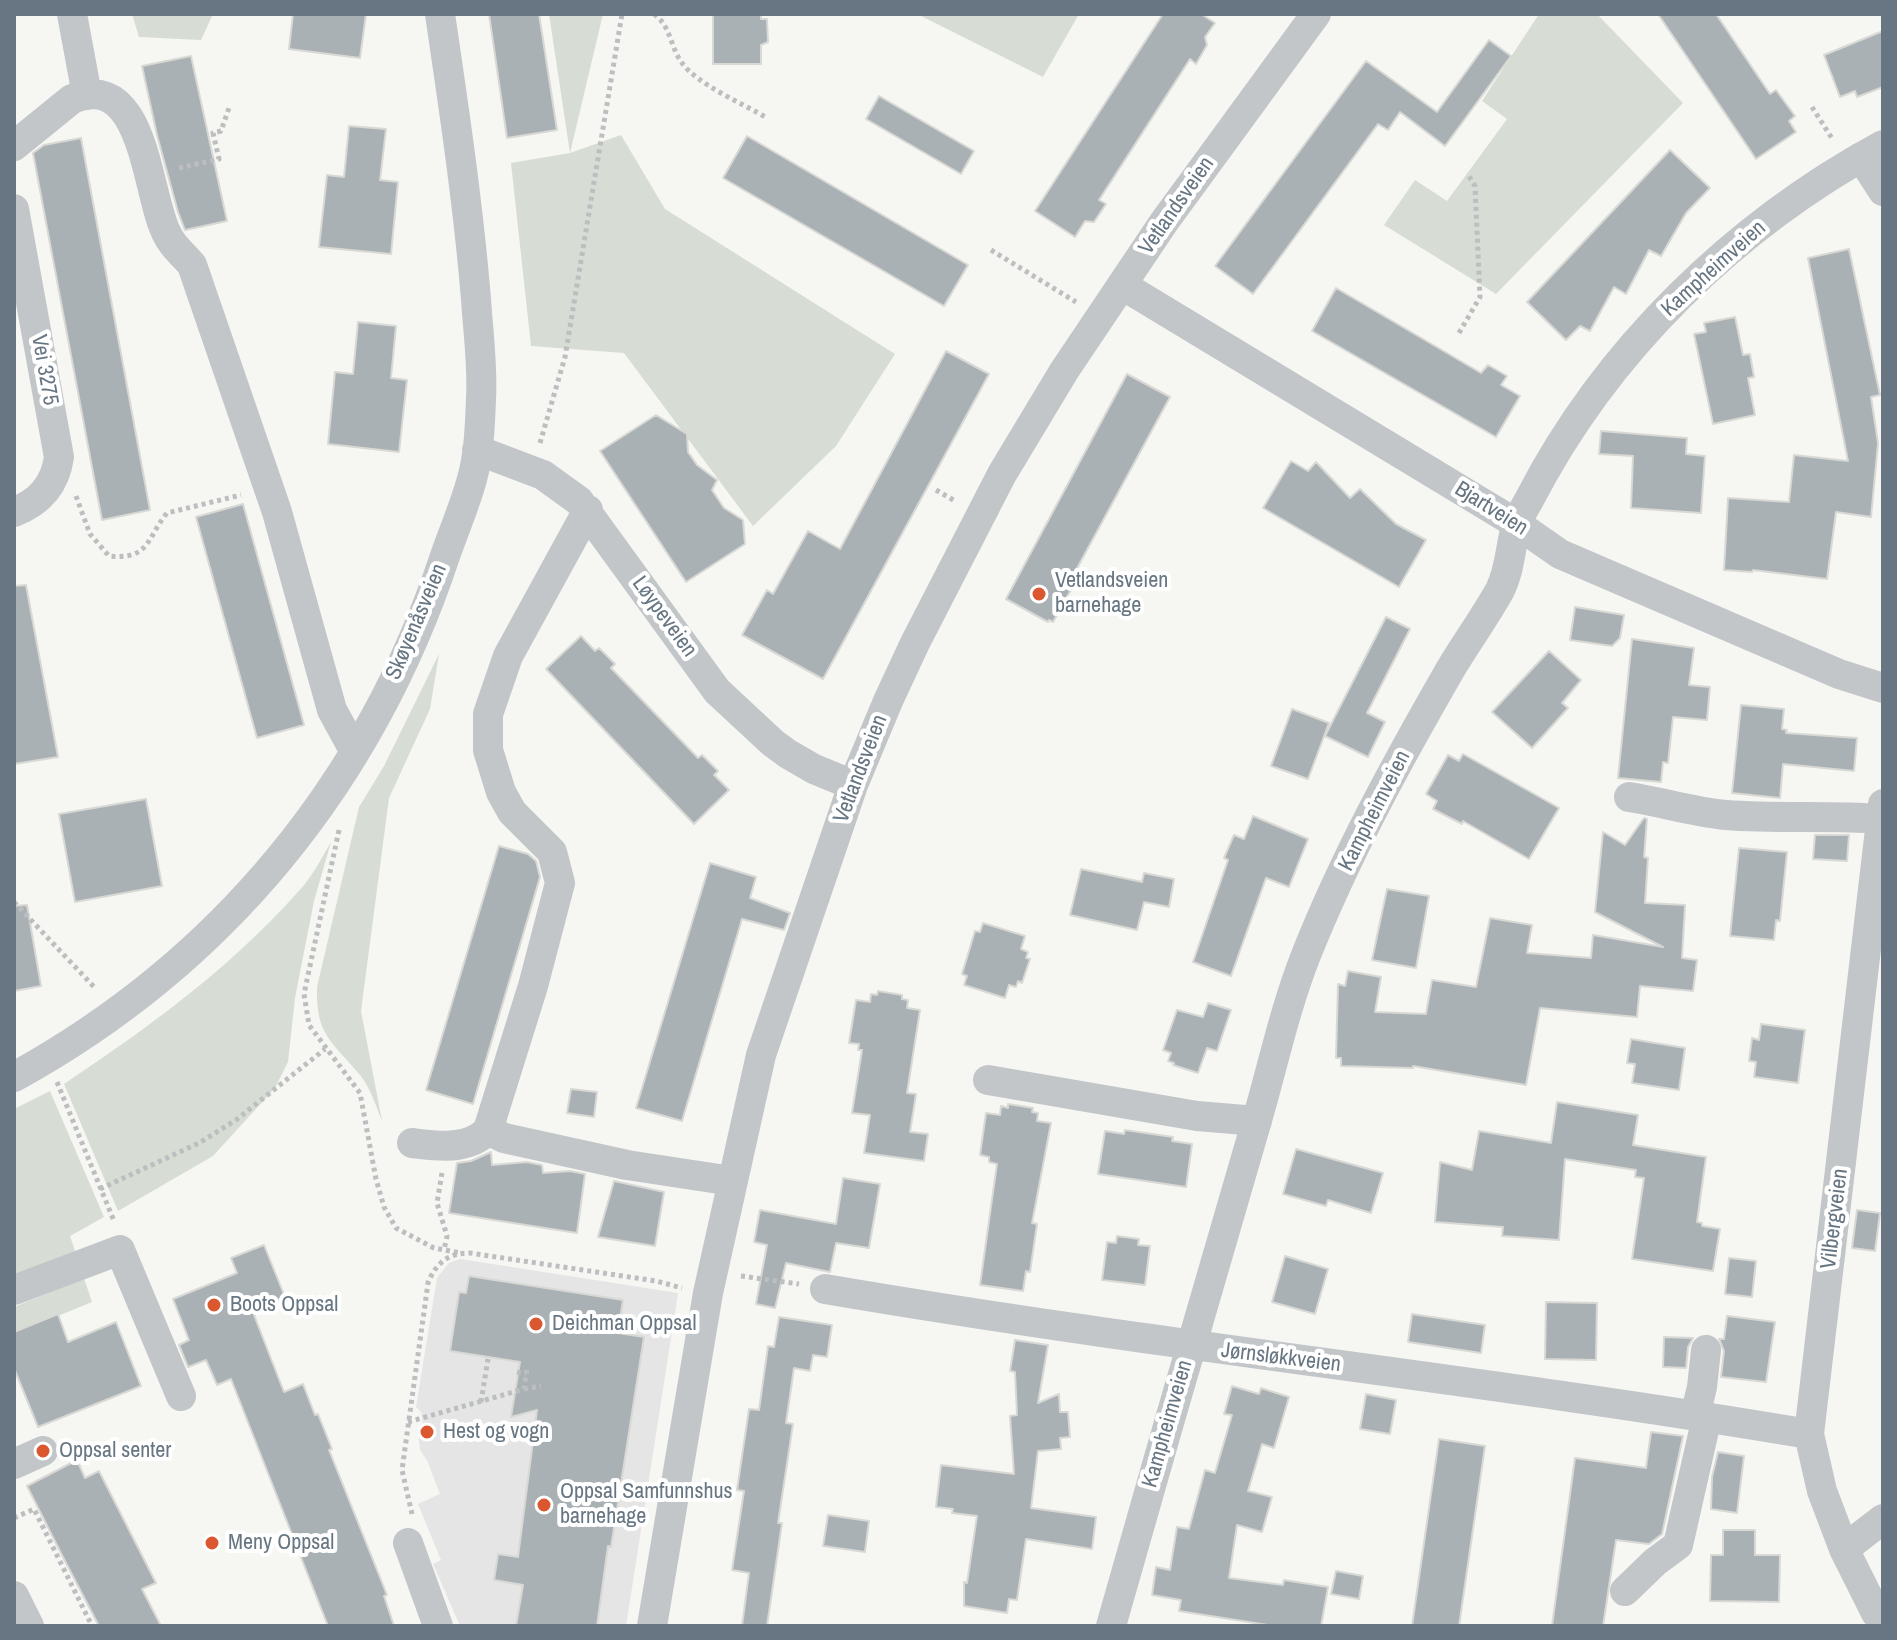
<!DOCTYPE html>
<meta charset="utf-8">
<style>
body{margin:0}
#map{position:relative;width:1897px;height:1640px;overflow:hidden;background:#f6f6f3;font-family:"Archivo Narrow",sans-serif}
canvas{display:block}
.frame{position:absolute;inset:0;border:16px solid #677682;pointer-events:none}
</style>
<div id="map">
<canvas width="1897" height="1640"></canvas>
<div class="frame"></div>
</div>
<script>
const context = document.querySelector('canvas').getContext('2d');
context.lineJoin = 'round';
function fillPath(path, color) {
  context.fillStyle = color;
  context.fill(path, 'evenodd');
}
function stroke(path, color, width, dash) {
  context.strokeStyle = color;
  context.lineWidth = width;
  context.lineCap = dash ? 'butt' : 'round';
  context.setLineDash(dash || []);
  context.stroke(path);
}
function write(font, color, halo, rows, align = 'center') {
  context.font = font + ' "Archivo Narrow",sans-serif';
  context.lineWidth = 8;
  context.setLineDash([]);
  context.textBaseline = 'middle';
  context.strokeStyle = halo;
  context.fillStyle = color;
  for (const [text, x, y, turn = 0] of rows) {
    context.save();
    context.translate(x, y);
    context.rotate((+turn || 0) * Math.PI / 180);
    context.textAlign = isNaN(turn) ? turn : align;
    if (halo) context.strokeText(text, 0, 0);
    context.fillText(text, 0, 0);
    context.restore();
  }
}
fillPath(new Path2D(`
 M 460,1259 L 678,1293 L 626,1626 L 460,1626 L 433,1564 L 441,1560 L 418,1504 L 440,1494 L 427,1460 L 420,1450 L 418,1431 L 423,1425 L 421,1412 L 416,1407 L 437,1278 L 449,1263 Z`), '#e4e5e4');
fillPath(new Path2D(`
 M 132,14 L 213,14 L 201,40 L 139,37 Z
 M 549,14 L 603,14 L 570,153 L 621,135 L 665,209 L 895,354 L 836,446 L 753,526 L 624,353 L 531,346 L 511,163 L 570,153 Z
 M 917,14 L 1079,14 L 1043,77 Z
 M 1539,14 L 1597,14 L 1683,103 L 1496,294 L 1384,225 L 1415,180 L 1447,201 L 1507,119 L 1482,101 Z
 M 439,654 L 430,709 L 389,798 L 361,1011 L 382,1121 C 376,1106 370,1087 360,1075 C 331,1040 316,1036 317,987 L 359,807 L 384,766 Z
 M 331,842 L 314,901 L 295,998 L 288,1062 L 275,1088 L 213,1156 L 118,1211 L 64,1084 C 149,1027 228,970 297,893 C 311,879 321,859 331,842 Z
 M 50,1091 L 104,1217 L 70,1236 L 77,1257 L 14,1281 L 14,1109 Z
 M 84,1278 L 92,1302 L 14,1334 L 14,1307 Z`), '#d7ddd4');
const building = new Path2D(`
 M 293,14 L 366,14 L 360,58 L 289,49 Z
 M 489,14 L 539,14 L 557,130 L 507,138 Z
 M 713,14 L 761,14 L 761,19 L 767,19 L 768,42 L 761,45 L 761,64 L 713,64 Z
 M 1163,14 L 1201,14 L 1215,23 L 1205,37 L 1207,45 L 1196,64 L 1190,59 L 1099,200 L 1106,204 L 1094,222 L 1085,221 L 1075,237 L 1035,211 Z
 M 1658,14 L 1716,14 L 1770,94 L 1776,90 L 1795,116 L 1789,121 L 1796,132 L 1756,159 Z
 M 1883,31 L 1883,87 L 1857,97 L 1855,91 L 1840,97 L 1824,55 Z
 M 1489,40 L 1511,56 L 1445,146 L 1400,112 L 1388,130 L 1378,124 L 1253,294 L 1215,266 L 1366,61 L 1437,112 Z
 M 191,56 L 227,221 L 185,230 L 178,212 L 157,135 L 142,66 Z
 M 879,96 L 974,151 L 961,174 L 866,119 Z
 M 349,126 L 386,129 L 380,180 L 398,182 L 391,254 L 319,247 L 327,175 L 344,177 Z
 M 747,136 L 968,265 L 944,306 L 723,178 Z
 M 81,138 L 150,510 L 102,520 L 33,153 L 44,145 Z
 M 1670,150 L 1710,188 L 1686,213 L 1661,256 L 1649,250 L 1626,294 L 1614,287 L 1590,331 L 1580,326 L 1566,340 L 1527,302 Z
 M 1849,249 L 1880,395 L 1871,397 L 1878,443 L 1871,517 L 1836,512 L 1827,579 L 1753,570 L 1752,572 L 1724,570 L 1728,498 L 1789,502 L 1794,455 L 1848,461 L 1808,258 Z
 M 1336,288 L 1481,373 L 1488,365 L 1507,376 L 1501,385 L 1520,396 L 1496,437 L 1312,331 Z
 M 1735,317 L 1743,355 L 1750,354 L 1754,377 L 1748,378 L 1755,415 L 1713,424 L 1694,334 L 1706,332 L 1704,323 Z
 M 358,322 L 396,326 L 391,378 L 407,380 L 399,452 L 328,444 L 335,372 L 353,374 Z
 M 946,351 L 989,374 L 823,679 L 742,635 L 767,590 L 773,594 L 808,531 L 840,549 Z
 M 1127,374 L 1170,397 L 1069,583 L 1073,586 L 1053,622 L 1049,620 L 1048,622 L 1006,599 Z
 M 656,415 L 687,434 L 688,452 L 697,465 L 717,480 L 712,490 L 724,508 L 743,520 L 745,544 L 686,582 L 600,451 Z
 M 1601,431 L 1687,438 L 1686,454 L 1705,456 L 1701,513 L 1631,508 L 1633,456 L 1599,454 Z
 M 1291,461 L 1308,471 L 1316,462 L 1350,498 L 1360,489 L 1396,524 L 1426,540 L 1399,587 L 1263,508 Z
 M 243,504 L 304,725 L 257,738 L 196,517 Z
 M 26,585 L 58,757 L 14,764 L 14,586 Z
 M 1575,607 L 1624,615 L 1620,638 L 1612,646 L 1570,640 Z
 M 1386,617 L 1410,629 L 1367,713 L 1385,722 L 1368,757 L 1325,736 Z
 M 581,636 L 595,651 L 599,648 L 615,664 L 611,668 L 698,758 L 702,755 L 718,771 L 714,775 L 729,790 L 694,824 L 546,669 Z
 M 1632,639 L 1694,648 L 1689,685 L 1710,687 L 1707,720 L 1673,717 L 1668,763 L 1663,762 L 1661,782 L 1618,778 Z
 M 1549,651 L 1581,680 L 1562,703 L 1568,708 L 1532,748 L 1492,712 Z
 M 1741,705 L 1784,709 L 1782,729 L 1787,730 L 1786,733 L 1857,738 L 1854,771 L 1783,764 L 1780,798 L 1732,793 Z
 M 1292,709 L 1329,723 L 1308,779 L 1271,766 Z
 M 1463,754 L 1559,808 L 1529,859 L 1463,821 L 1462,824 L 1433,809 L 1437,801 L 1426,794 L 1448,755 L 1459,761 Z
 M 146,799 L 162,886 L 75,902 L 59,814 Z
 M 1253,816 L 1308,839 L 1289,887 L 1266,878 L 1231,976 L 1193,962 L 1228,860 L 1224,858 L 1234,835 L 1244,839 Z
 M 1644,818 L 1647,819 L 1644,857 L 1648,858 L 1645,903 L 1685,905 L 1682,958 L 1697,960 L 1693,991 L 1640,986 L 1637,1017 L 1540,1008 L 1526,1085 L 1413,1066 L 1413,1068 L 1341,1066 L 1341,1058 L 1336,1058 L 1338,984 L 1345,986 L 1348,971 L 1381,977 L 1375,1012 L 1426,1014 L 1432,980 L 1476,987 L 1490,918 L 1532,925 L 1527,953 L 1591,958 L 1593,935 L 1663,947 L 1595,912 L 1603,832 L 1625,845 Z
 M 1815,835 L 1849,835 L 1847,861 L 1813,859 Z
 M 499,846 L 528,854 L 536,861 L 540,877 L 473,1104 L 426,1090 Z
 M 1739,848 L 1787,852 L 1780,921 L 1776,920 L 1774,940 L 1730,936 Z
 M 710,863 L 756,877 L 750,898 L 790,913 L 784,930 L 742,919 L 682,1121 L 636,1108 Z
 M 1081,869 L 1142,882 L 1144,873 L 1174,879 L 1169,907 L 1144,902 L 1137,930 L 1070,915 Z
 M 1387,889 L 1429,896 L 1416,968 L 1372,960 Z
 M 27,905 L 41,986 L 14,991 L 14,906 Z
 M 983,923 L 1025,936 L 1021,949 L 1028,952 L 1026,958 L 1030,959 L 1022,983 L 1018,981 L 1016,987 L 1009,985 L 1005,998 L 964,985 L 967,976 L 962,974 L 975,931 L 980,932 Z
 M 878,991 L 902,995 L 902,999 L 908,1000 L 907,1008 L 920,1010 L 907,1093 L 916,1094 L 910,1132 L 928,1134 L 924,1161 L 864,1153 L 870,1115 L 852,1113 L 862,1050 L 858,1050 L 859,1044 L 849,1043 L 856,1000 L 870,1002 L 871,994 L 877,995 Z
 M 1208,1003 L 1231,1010 L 1217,1051 L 1207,1048 L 1198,1073 L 1173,1065 L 1174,1063 L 1168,1061 L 1171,1053 L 1163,1050 L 1177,1010 L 1203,1017 Z
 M 1761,1024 L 1805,1030 L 1798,1083 L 1754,1077 L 1756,1062 L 1749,1061 L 1752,1038 L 1759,1040 Z
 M 1631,1039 L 1685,1048 L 1679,1090 L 1632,1083 L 1635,1064 L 1627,1063 Z
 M 571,1089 L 597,1092 L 594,1117 L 567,1113 Z
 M 1557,1102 L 1638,1115 L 1633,1145 L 1706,1157 L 1697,1222 L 1702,1223 L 1702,1226 L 1720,1229 L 1713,1271 L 1632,1259 L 1644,1178 L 1635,1177 L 1636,1170 L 1565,1159 L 1559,1240 L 1502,1236 L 1503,1227 L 1435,1222 L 1440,1162 L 1472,1170 L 1479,1131 L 1551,1143 Z
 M 1008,1104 L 1033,1108 L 1032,1112 L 1038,1113 L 1037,1121 L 1051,1123 L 1032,1223 L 1037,1224 L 1030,1272 L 1026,1271 L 1023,1291 L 980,1285 L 997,1164 L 989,1162 L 989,1157 L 980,1155 L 986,1113 L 1000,1115 L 1001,1106 L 1008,1108 Z
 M 1125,1130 L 1173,1137 L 1172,1141 L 1192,1144 L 1186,1187 L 1098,1174 L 1105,1131 L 1124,1134 Z
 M 1296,1149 L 1383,1173 L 1371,1213 L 1328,1200 L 1326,1206 L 1283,1194 Z
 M 491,1152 L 492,1165 L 527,1162 L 542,1165 L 543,1173 L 570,1171 L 585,1174 L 577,1233 L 449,1213 L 457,1163 L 471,1161 Z
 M 843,1178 L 880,1184 L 869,1248 L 836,1243 L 830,1272 L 786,1263 L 775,1308 L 756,1304 L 767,1245 L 754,1242 L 760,1210 L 836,1224 Z
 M 614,1181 L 664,1192 L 655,1246 L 598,1237 Z
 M 1857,1210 L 1880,1213 L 1875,1251 L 1852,1248 Z
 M 1117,1236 L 1139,1239 L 1138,1245 L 1150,1246 L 1145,1285 L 1102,1280 L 1107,1242 L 1116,1243 Z
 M 264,1245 L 287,1302 L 254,1315 L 284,1392 L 303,1384 L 315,1415 L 318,1414 L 332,1449 L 329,1450 L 387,1595 L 384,1596 L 394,1626 L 328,1626 L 231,1379 L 217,1385 L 206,1360 L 188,1367 L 179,1345 L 189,1340 L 173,1299 L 237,1273 L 231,1258 Z
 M 1285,1256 L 1328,1269 L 1315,1314 L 1272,1302 Z
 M 1729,1258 L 1756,1261 L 1752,1297 L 1725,1294 Z
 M 469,1276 L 623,1300 L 618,1333 L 644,1337 L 611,1547 L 608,1546 L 597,1626 L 516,1626 L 523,1585 L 494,1580 L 498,1554 L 518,1557 L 537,1410 L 511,1417 L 520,1362 L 450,1351 L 459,1292 L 466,1293 Z
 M 1546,1302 L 1597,1303 L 1596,1360 L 1545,1359 Z
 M 58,1314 L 68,1342 L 116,1322 L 141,1386 L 38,1427 L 14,1368 L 14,1332 Z
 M 1412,1314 L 1485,1325 L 1481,1353 L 1408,1342 Z
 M 1727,1316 L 1775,1322 L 1766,1382 L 1721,1377 L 1724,1351 L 1719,1339 L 1724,1339 Z
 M 779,1317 L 832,1325 L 827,1357 L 813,1355 L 810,1371 L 794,1368 L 786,1423 L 793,1424 L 778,1523 L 782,1523 L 767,1626 L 742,1626 L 749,1573 L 732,1570 L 744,1491 L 737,1490 L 749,1409 L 759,1410 L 768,1346 L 774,1347 Z
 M 1664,1337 L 1693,1338 L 1688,1347 L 1686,1368 L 1663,1367 Z
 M 1015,1340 L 1048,1345 L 1038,1403 L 1059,1394 L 1060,1412 L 1068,1412 L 1070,1437 L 1060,1438 L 1061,1449 L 1038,1451 L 1031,1508 L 1096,1517 L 1092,1549 L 1026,1539 L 1017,1600 L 1009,1599 L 1007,1613 L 964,1606 L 964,1582 L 967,1583 L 977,1516 L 952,1513 L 953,1509 L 936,1507 L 941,1465 L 1014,1474 L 1010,1416 L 1017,1415 L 1015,1372 L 1010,1371 Z
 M 1232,1386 L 1259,1394 L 1261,1388 L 1289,1397 L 1274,1448 L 1262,1444 L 1248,1491 L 1272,1497 L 1262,1532 L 1237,1525 L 1229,1578 L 1283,1585 L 1284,1580 L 1328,1587 L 1321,1626 L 1274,1626 L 1179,1611 L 1181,1600 L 1152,1595 L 1156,1567 L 1170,1570 L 1177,1527 L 1189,1529 L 1205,1470 L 1215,1473 L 1232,1415 L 1224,1414 Z
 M 1366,1394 L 1396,1400 L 1390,1434 L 1360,1429 Z
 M 1651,1432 L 1683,1436 L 1662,1534 L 1649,1544 L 1616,1540 L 1603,1626 L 1552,1626 L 1575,1458 L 1646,1468 Z
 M 1439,1439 L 1485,1446 L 1459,1626 L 1412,1626 Z
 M 1718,1452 L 1744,1456 L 1737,1513 L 1711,1509 L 1712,1477 Z
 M 77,1460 L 85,1478 L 99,1471 L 156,1583 L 142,1589 L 161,1626 L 99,1626 L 65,1561 L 27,1486 Z
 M 828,1515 L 869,1521 L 865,1552 L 823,1546 Z
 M 1723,1530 L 1755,1530 L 1755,1555 L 1780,1555 L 1779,1602 L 1710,1601 L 1711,1555 L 1723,1555 Z
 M 1336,1571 L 1363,1576 L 1359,1599 L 1331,1594 Z`);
fillPath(building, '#a9b1b5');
stroke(building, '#d8d8d5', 2);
stroke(new Path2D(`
 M 654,14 C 671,26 670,47 682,63 C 698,85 742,103 767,118
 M 1812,107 L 1833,140
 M 179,168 L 219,159 L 213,133 L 221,131 L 229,108
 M 991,250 L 1076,302
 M 1459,333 L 1480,297 L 1475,186 L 1467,173
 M 540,443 L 565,357 L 622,14
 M 936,490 L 955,501
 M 76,496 L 90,534 L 109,556 C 150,560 146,539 167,513 L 241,495
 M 339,830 L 304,994 L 309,1025 L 360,1093 L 376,1179 L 384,1207 L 396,1228 L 434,1248 L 460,1253
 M 14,902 L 96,989
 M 57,1082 L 114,1221
 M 442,1173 L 437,1203 L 447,1236 L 444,1250
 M 100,1189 L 199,1143 L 236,1120 L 325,1049
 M 741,1276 L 799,1284
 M 517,1372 L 526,1374
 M 524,1389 L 541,1386
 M 481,1402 L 488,1359
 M 408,1422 L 524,1389 L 527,1368
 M 412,1514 L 402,1470 L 428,1283 C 436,1263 448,1253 470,1253 L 656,1281 L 682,1288
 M 14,1518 L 34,1509 L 92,1626`), '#bcbec0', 5, [4, 4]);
stroke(new Path2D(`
 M 72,14 L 87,95
 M 14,146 L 72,99 C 147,68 146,199 168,236 C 173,247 185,256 192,265 L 277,512 L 332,710 L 355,752
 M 1861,157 L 1883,191
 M 14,209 L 59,457 C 55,485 40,502 14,512
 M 1122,285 L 1517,524 L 1560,554 L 1839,674 L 1883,688
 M 477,450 L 543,475 L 579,501 L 717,691 L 773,743 L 788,754 L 814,769 L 853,785
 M 588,510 L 508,656 L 488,714 L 488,750 L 501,792 L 512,812 L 552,852 L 560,883 L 533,986 L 488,1130 L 504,1138 L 627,1165 L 732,1181
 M 1629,797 C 1662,802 1693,812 1726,815 C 1778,819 1830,815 1881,819
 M 1883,804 L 1809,1434 L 1822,1491 L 1844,1549 L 1876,1613 L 1883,1620
 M 14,1077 C 223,962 370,782 445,556 C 454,530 465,505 472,479 C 479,454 480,425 481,399 C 483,366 478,331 476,299 C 468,203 454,109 440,14
 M 988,1080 L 1197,1116 L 1257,1121
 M 412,1143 C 438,1146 468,1151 488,1130
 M 825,1289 C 1152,1345 1482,1379 1809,1434
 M 14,1290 L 120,1250 L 181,1396
 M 1695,1416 L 1702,1387 L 1706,1350
 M 14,1464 L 43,1451
 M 408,1543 L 438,1626
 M 1844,1549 L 1883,1519
 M 1625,1591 L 1655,1562 L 1678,1545 L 1707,1417
 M 14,1596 L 29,1626
 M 652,1626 L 708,1293 L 761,1055 L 853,785 L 888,701 L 915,643 L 1002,474 L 1064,371 L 1164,222 L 1316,14
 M 1111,1626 C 1159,1457 1207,1289 1257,1120 C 1273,1065 1285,1008 1306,955 C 1345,857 1397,762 1450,670 C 1466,643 1485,617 1500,590 C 1511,568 1510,545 1517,523 C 1520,515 1525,507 1529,500 C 1606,350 1735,225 1883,145`), '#c2c6c9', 30);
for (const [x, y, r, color] of [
 [1039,594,8,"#da572f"],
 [214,1305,8,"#da572f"],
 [536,1324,8,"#da572f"],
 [427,1432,8,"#da572f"],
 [43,1451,8,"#da572f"],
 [544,1505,8,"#da572f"],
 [212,1543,8,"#da572f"]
]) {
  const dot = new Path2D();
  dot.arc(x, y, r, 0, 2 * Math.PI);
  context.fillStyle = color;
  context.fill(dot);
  stroke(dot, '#fff', 3);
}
write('22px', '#677682', '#fff', [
 ["Vetlandsveien",1177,206,-55],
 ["Kampheimveien",1714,269,-42],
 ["Vei 3275",44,370,80],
 ["Bjartveien",1491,509,32],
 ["Løypeveien",664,617,54],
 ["Skøyenåsveien",417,622,-67],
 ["Vetlandsveien",861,769,-69],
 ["Kampheimveien",1375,811,-63],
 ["Vilbergveien",1835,1219,-83],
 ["Jørnsløkkveien",1281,1358,7],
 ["Kampheimveien",1168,1424,-74]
]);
write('22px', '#677682', '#fff', [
 ["Vetlandsveien",1055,581],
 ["barnehage",1055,606],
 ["Boots Oppsal",230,1305],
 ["Deichman Oppsal",552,1324],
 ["Hest og vogn",443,1432],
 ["Oppsal senter",59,1451],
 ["Oppsal Samfunnshus",560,1492],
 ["barnehage",560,1517],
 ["Meny Oppsal",228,1543]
], 'left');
</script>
